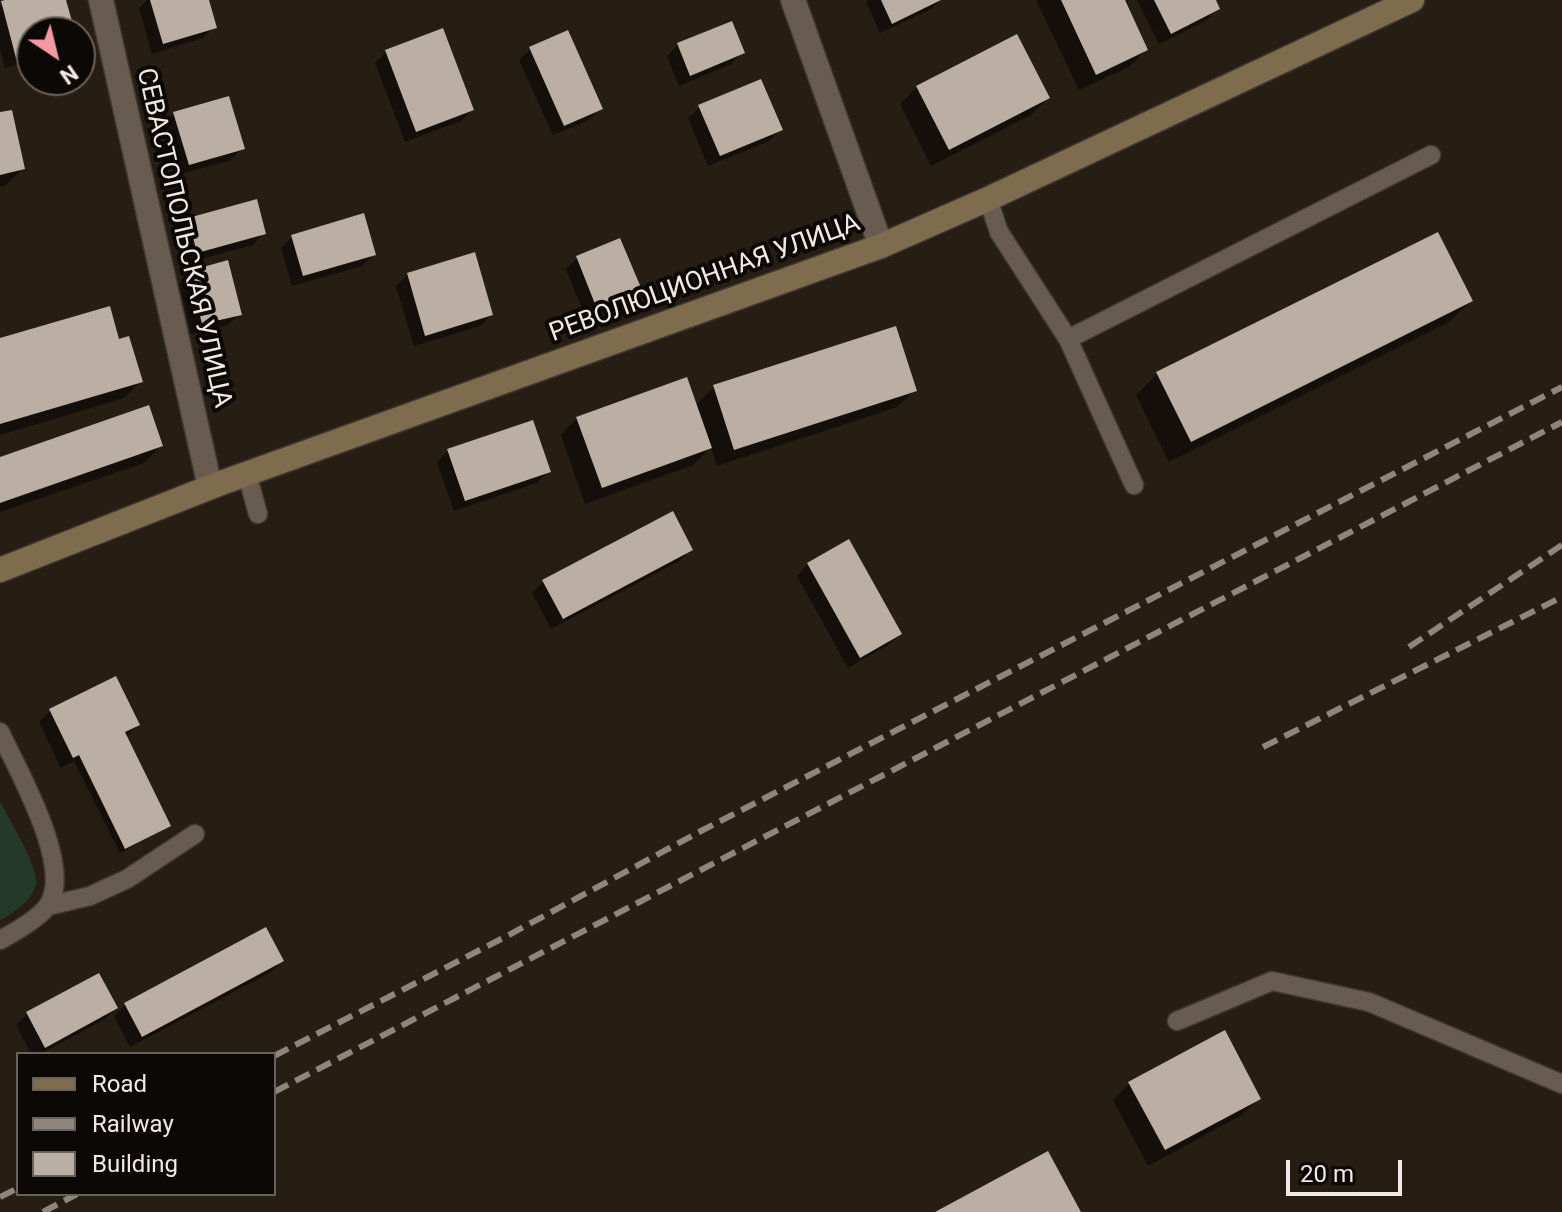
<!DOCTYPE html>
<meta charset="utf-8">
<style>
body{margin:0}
#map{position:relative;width:1562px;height:1212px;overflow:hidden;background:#261d13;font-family:Roboto,sans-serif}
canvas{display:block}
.legend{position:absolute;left:16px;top:1052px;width:260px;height:144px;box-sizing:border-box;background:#0c0805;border:2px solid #68625e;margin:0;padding:10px 14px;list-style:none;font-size:24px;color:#f1eae4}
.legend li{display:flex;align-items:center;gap:16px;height:40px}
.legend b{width:40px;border:2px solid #68625e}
.north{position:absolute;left:16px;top:16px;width:80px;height:80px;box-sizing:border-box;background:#0c0805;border:2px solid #68625e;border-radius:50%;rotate:145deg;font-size:22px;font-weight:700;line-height:32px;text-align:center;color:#f1eae4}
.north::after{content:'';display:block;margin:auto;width:28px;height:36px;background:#f49aa4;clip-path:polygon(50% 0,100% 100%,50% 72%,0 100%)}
.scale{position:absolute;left:1286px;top:1160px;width:116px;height:36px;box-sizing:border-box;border:4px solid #f1eae4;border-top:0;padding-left:10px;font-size:24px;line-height:28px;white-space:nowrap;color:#f1eae4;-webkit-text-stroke:6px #0c0805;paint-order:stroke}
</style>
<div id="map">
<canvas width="1562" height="1212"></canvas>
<ul class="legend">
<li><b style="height:10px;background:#7f6c4e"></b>Road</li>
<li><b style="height:10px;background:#8e867e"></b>Railway</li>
<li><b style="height:22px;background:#bbaea2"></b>Building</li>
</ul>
<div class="north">N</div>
<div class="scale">20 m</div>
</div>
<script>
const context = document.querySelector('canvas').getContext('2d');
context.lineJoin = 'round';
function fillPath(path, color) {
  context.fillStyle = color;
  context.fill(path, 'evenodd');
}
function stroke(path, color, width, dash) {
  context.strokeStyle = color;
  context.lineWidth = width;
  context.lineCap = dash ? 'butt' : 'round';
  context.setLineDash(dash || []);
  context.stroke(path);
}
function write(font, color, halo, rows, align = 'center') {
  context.font = font + ' Roboto,sans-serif';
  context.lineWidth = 8;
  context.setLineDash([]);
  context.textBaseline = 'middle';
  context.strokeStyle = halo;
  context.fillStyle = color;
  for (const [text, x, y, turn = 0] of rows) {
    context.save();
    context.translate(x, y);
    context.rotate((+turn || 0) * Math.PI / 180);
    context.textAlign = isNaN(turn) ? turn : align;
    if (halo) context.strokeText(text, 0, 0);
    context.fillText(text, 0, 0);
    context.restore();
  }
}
fillPath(new Path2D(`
 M 0,802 C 9,819 39,867 36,884 C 32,901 14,913 0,920 Z`), '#25392a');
fillPath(new Path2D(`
 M 12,0 L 64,0 L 73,32 L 32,32 L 32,60 L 5,68 L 0,49 L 0,5 Z
 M 147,0 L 207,0 L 214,27 L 203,38 L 152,54 L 139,8 Z
 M 868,0 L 940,0 L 931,9 L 880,33 L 866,2 Z
 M 1036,0 L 1122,0 L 1146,50 L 1129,67 L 1079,90 Z
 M 1137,0 L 1214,0 L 1218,8 L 1207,20 L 1159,44 Z
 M 678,45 L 743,52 L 731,64 L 679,86 L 667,56 Z
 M 531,49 L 600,108 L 589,120 L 553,135 L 519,60 Z
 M 386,52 L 472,110 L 461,121 L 405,142 L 375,63 Z
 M 917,87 L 1048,98 L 1031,115 L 931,166 L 900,104 Z
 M 700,107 L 780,130 L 769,141 L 708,166 L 688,118 Z
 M 0,114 L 23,168 L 6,185 L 0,187 Z
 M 174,114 L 242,148 L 231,160 L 178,175 L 163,125 Z
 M 189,220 L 264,233 L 253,245 L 186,263 L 178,231 Z
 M 292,237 L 374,254 L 362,266 L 292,286 L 281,248 Z
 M 577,258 L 639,290 L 628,301 L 586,319 L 566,269 Z
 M 190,272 L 239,314 L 228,325 L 191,334 L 179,284 Z
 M 408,274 L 491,315 L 480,326 L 414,346 L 396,286 Z
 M 1471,301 L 1449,322 L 1169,462 L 1136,395 L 1157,374 Z
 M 894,329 L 914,391 L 897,407 L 717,466 L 711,447 L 693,465 L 585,504 L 561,435 L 577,418 L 695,406 L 714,387 Z
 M 0,340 L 118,342 L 141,381 L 124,398 L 0,435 Z
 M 161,446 L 144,463 L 0,512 L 0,459 Z
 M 448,451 L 549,471 L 537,483 L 454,511 L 437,462 Z
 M 690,550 L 679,561 L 551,629 L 532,593 L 543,582 Z
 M 808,564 L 900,634 L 888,645 L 848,668 L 797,576 Z
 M 50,711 L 138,725 L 127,736 L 169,825 L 163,830 L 120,853 L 74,761 L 61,768 L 39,722 Z
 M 282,961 L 271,972 L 130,1047 L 114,1016 L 125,1005 Z
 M 98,976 L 116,1008 L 105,1019 L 40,1054 L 31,1054 L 16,1025 L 27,1014 Z
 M 1130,1083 L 1259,1098 L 1242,1115 L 1148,1166 L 1113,1100 Z`), '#0007');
fillPath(new Path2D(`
 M 5,0 L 66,0 L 75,32 L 32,32 L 32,53 L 16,58 L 1,1 Z
 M 150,0 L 209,0 L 217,28 L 163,44 Z
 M 881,0 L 941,0 L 892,24 Z
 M 1061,0 L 1125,0 L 1148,50 L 1096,75 Z
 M 1154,0 L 1216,0 L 1220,9 L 1171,34 Z
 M 732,21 L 745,53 L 690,76 L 677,43 Z
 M 443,28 L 474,110 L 416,132 L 385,50 Z
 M 568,30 L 603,109 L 564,126 L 529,47 Z
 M 1017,34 L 1050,98 L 949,150 L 916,86 Z
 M 761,79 L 783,130 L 720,156 L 698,105 Z
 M 229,96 L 245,149 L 189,165 L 173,112 Z
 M 12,110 L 25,169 L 0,175 L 0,112 Z
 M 257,199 L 266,234 L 197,253 L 188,218 Z
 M 364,213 L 376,255 L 303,276 L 291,235 Z
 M 1438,232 L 1473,301 L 1191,442 L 1156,372 Z
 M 620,238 L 642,290 L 597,309 L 576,256 Z
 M 475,252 L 493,315 L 425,336 L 407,273 Z
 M 228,260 L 242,315 L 202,324 L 189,271 Z
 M 110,306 L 119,339 L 129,336 L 143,382 L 0,424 L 0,338 Z
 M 896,326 L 917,391 L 734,450 L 713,385 Z
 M 687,377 L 712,448 L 602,488 L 576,417 Z
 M 149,405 L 163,446 L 0,503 L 0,457 Z
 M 533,420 L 551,472 L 465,501 L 447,449 Z
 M 673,511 L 693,550 L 563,619 L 542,580 Z
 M 849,539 L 902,634 L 860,658 L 807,563 Z
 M 116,676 L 140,725 L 125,732 L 171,826 L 125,849 L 79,755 L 73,758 L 49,709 Z
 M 266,927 L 284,961 L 142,1037 L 124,1003 Z
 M 99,973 L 118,1008 L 45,1048 L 26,1012 Z
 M 1225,1030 L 1261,1099 L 1165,1150 L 1128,1082 Z
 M 1048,1151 L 1081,1212 L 935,1212 Z`), '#bbaea2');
const lane = new Path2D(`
 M 988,199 L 999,232 L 1068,339 L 1431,155
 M 1068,339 L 1134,485
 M 247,474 L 258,514
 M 0,732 C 17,769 77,872 46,908 C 35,921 15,932 0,940
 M 48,906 L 90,896 L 127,879 L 195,834
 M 1177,1021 L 1272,981 L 1369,1002 L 1562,1084`);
const street = new Path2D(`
 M 101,0 L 210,487
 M 793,0 L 881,246`);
const secondary = new Path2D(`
 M 0,570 L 221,483 L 881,246 L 988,199 L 1412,0`);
stroke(lane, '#413934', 21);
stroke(street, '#413934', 27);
stroke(secondary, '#413934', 27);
stroke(lane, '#685c51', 18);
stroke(street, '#685c51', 24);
stroke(secondary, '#7f6c4e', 24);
stroke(new Path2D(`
 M 1409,647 L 1562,545
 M 1263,747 L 1562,597
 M 274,1056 L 507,936 L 701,831 L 1562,387
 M 274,1092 L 1562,422
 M 0,1197 L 18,1188
 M 43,1212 L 77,1194`), '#8e867e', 6, [16, 8]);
write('26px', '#f1eae4', '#0c0805', [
 ["СЕВАСТОПОЛЬСКАЯ УЛИЦА",183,238,77],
 ["РЕВОЛЮЦИОННАЯ УЛИЦА",705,279,-20]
]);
</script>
